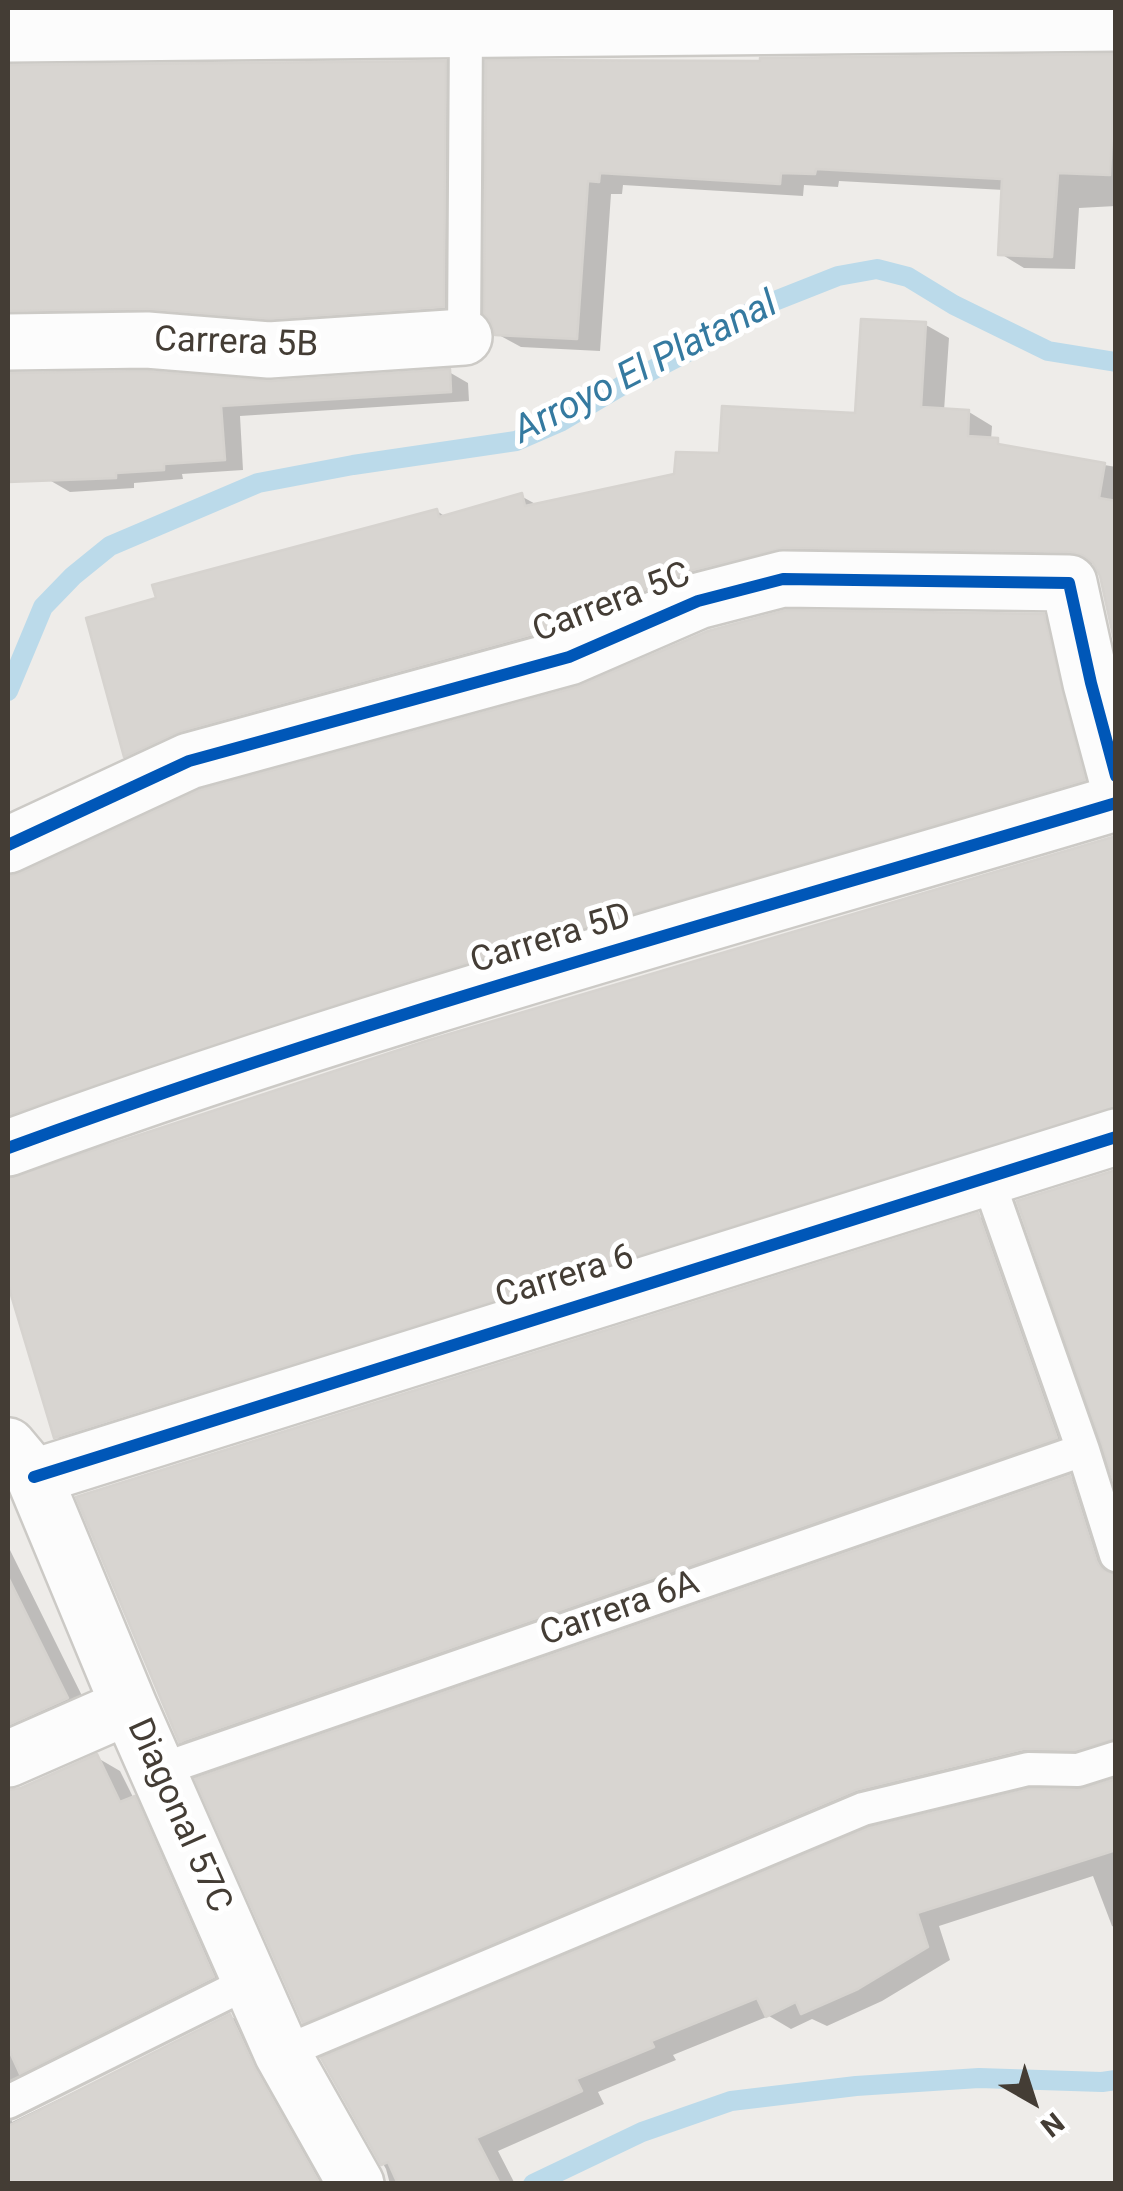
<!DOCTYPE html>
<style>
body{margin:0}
#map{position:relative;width:1123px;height:2191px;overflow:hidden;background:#eeece9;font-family:Roboto,sans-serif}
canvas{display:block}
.frame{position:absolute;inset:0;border:10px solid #443d35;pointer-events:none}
.north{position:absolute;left:983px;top:2051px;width:100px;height:100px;-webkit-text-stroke:8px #fff;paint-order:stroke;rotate:141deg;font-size:28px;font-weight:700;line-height:40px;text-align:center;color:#443d35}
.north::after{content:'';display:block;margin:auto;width:35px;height:45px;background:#443d35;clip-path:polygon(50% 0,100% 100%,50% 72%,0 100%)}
</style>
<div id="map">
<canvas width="1123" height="2191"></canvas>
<div class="frame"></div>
<div class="north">N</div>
</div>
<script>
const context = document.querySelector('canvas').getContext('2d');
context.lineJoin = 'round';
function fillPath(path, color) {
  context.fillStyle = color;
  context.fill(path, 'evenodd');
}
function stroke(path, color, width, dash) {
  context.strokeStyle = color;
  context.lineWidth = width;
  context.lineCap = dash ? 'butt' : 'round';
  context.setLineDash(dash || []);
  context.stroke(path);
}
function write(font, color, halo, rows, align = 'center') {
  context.font = font + ' Roboto,sans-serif';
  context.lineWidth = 10;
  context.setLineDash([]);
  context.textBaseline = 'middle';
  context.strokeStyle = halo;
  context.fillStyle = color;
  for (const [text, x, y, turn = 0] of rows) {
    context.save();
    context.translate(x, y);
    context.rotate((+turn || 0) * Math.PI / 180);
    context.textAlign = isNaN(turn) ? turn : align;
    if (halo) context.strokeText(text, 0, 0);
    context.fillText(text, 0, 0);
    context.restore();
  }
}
fillPath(new Path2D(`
 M 1116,57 L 1116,206 L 1079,208 L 1075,269 L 1024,268 L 1001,254 L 1004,190 L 839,181 L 838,187 L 804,185 L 803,196 L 623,185 L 622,194 L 611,194 L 600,351 L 521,347 L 497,334 L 488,63 Z
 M 445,63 L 469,77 L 467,319 L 295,331 L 28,324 L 8,312 L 8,68 Z
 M 926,325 L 949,338 L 944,411 L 969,412 L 992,426 L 991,440 L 1013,449 L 1116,467 L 1116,631 L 1096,564 L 800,561 L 149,769 L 126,755 L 437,511 L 446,517 L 521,496 L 539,506 L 677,476 L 722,455 L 857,416 Z
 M 449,372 L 468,383 L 469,401 L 240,416 L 243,470 L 182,474 L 183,479 L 134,483 L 134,488 L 70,492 L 51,481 L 22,376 L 271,384 Z
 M 1043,616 L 1067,630 L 1107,793 L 8,1142 L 8,953 L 14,950 L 8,930 L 8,878 Z
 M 1116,838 L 1116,1124 L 79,1450 L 56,1436 L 10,1287 L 8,1288 L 8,1181 L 19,1180 Z
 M 978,1216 L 1004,1230 L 1082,1452 L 207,1755 L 181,1740 Z
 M 1070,1478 L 1093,1492 L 1116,1557 L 1116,1738 L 1099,1735 L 1116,1744 L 883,1802 L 328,2034 L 305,2021 Z
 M 8,1546 L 90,1712 L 8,1752 Z
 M 96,1757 L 120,1771 L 134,1799 L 158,1813 L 236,1990 L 11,2116 L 12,2122 L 230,2016 L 254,2030 L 334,2184 L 8,2184 L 8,1792 L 20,1790 Z
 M 1116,1782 L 1116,1928 L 1112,1926 L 1093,1876 L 939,1926 L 950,1960 L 882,2001 L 827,2026 L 812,2019 L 791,2029 L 769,2016 L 673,2055 L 676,2060 L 598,2092 L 604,2104 L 498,2151 L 515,2184 L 390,2184 L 386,2169 L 324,2060 Z`), '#0003');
stroke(new Path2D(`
 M 8,691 L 43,607 L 73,576 L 110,546 L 258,483 L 353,465 L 516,441 L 562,421 L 623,385 L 701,345 L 757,308 L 838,276 L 877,269 L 908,277 L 954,305 L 1048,351 L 1116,362
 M 533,2184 L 642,2132 L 731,2101 L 856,2086 L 979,2078 L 1102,2082 L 1116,2080`), '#bbdaea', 20);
const building = new Path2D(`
 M 1116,54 L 1110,175 L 1058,173 L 1052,257 L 998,255 L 1002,179 L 816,169 L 815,174 L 781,173 L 780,184 L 600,173 L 599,182 L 588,181 L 577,339 L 495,335 L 490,320 L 484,314 L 486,60 L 760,61 L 760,58 Z
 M 446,61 L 444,307 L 269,319 L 147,309 L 8,311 L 8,65 Z
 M 861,319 L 926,322 L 921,407 L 969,410 L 968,436 L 998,438 L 998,444 L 1105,463 L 1099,498 L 1116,501 L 1116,649 L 1100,576 L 1093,563 L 1082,555 L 1069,552 L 783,548 L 686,572 L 559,627 L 181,731 L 124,757 L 86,618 L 156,598 L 152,585 L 437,509 L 439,517 L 522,493 L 525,506 L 674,474 L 676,452 L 719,453 L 722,406 L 855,413 Z
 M 450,369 L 451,392 L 221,406 L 225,460 L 164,464 L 164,470 L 116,473 L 116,478 L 8,482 L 8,373 L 146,371 L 271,381 Z
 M 787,610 L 1044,614 L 1085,780 L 411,980 L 8,1115 L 8,876 L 21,873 L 200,790 L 577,687 L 708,631 Z
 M 1116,836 L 1116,1107 L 54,1438 L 8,1285 L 8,1178 L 429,1040 Z
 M 1116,1170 L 1116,1487 L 1017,1201 Z
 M 978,1213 L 1057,1438 L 179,1742 L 76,1497 Z
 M 1070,1476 L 1097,1562 L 1103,1570 L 1116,1574 L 1116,1739 L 1075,1750 L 1024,1749 L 856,1790 L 303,2023 L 195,1779 Z
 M 8,1577 L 68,1698 L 8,1725 Z
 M 97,1754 L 120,1802 L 135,1796 L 214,1977 L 20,2074 L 8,2048 L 8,1790 L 21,1788 Z
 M 1116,1779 L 1116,1850 L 917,1913 L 928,1947 L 858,1989 L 801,2014 L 796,2002 L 766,2017 L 757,1998 L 651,2041 L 654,2047 L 576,2079 L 582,2091 L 476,2138 L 500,2184 L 398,2184 L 388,2162 L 381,2165 L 321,2058 L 869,1828 L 1030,1789 L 1078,1790 Z
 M 230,2014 L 255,2068 L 319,2182 L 8,2184 L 8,2126 Z`);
fillPath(building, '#d8d5d1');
stroke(building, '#d6d3cf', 2.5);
const lane = new Path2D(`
 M 464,337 L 466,30
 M 987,1177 L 1083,1450 L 1116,1555
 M 157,1771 L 1083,1450
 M 282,2053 L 863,1809 L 1028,1769 L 1078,1770 L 1116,1758
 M 8,2102 L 251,1981`);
const street = new Path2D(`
 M 8,34 L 1116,23
 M 8,342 L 147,340 L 269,350 L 464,337
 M 8,845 L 189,761 L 569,657 L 698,601 L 783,579 L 1069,583 L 1091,683 L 1116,776
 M 8,1148 C 370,1015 745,914 1116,803
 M 8,1446 L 34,1477 L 129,1706 L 282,2053 L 356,2184
 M 34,1477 L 1116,1137
 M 8,1759 L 129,1706`);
stroke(lane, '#cccac6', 38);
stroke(street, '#cccac6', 60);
stroke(lane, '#fcfcfc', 32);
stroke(street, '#fcfcfc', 55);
stroke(new Path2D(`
 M 8,845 L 189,761 L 569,657 L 698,601 L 783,579 L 1069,583 L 1091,683 L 1116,776
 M 8,1148 C 370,1015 745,914 1116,803
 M 34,1477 L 1116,1137`), '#0057b8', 12);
write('35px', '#443d35', '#fff', [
 ["Carrera 5B",236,344,2],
 ["Carrera 5C",612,604,-21],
 ["Carrera 5D",551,940,-17],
 ["Carrera 6",565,1278,-17],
 ["Carrera 6A",620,1610,-19],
 ["Diagonal 57C",178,1816,66]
]);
write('italic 38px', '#357aa0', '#fff', [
 ["Arroyo El Platanal",646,369,-27]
]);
</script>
